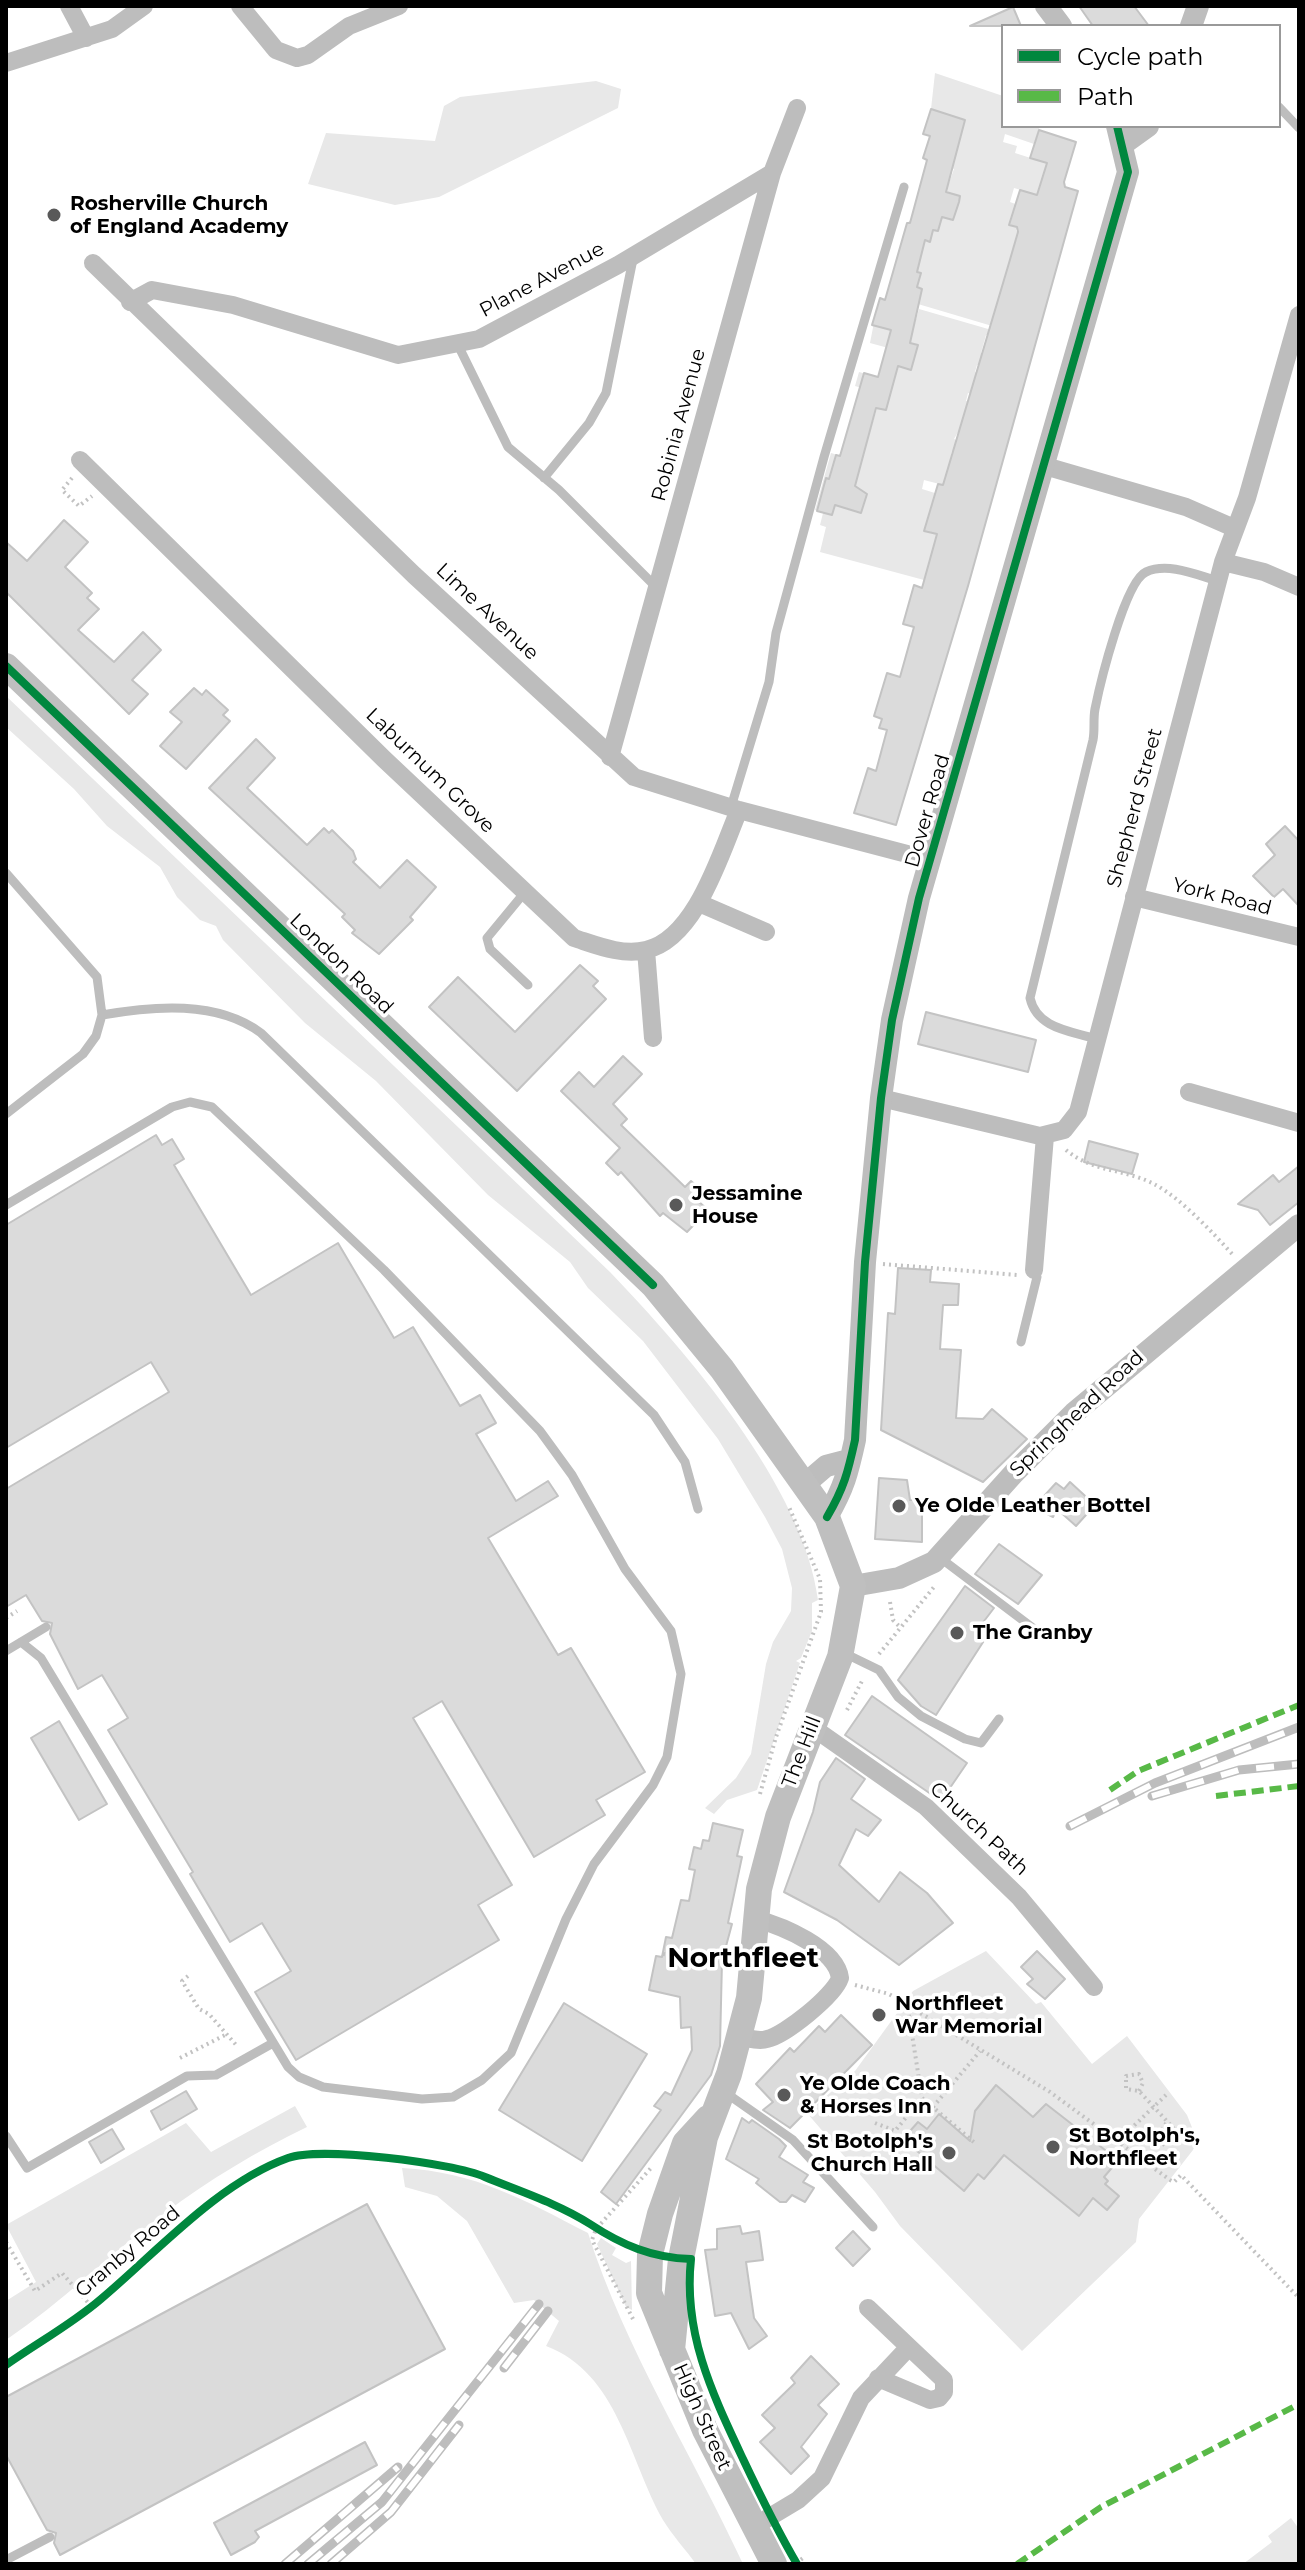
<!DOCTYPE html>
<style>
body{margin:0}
#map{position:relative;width:1305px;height:2570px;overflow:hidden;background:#fff;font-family:Montserrat,sans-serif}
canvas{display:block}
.frame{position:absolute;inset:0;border:8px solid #000;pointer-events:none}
.legend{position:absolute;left:1001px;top:24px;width:280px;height:104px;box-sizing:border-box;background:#fff;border:2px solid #999;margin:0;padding:10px 14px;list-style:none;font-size:24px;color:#000}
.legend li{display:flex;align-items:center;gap:16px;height:40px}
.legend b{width:40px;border:2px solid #999}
</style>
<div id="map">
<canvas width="1305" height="2570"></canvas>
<div class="frame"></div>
<ul class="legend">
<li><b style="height:10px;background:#00873e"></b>Cycle path</li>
<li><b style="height:10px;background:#58b947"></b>Path</li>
</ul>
</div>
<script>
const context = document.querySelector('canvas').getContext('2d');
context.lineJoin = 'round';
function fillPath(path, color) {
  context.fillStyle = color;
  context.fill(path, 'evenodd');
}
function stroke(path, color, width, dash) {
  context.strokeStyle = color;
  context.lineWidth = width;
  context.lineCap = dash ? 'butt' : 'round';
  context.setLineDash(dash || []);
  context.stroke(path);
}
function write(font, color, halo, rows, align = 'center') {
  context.font = font + ' Montserrat,sans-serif';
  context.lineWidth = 7;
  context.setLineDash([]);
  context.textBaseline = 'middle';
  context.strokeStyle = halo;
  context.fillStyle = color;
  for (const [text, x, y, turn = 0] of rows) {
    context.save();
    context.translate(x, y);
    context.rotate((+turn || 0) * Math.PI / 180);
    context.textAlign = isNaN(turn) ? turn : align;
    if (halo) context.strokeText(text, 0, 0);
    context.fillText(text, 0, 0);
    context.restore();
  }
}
fillPath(new Path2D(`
 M 935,73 L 1003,96 L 1003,126 L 1040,126 L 1034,144 L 1005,134 L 1003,142 L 1017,146 L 1015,153 L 1065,169 L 1048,198 L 1014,188 L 1010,202 L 1021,206 L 1009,225 L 1017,227 L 1016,231 L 1037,237 L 1014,244 L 1009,263 L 1009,331 L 918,304 L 922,289 L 917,287 L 921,273 L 915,271 L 904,234 L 907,223 L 946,191 L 954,169 L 949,167 L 964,120 L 931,109 Z
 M 596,81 L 621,89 L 618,108 L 439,197 L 395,205 L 308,184 L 326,133 L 435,141 L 444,106 L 460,97 Z
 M 919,309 L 1009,335 L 1007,341 L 986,335 L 981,353 L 1003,359 L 986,367 L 977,365 L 975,372 L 983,375 L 991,399 L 968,393 L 966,401 L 975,403 L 954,439 L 977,447 L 962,454 L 952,451 L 948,469 L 951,487 L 924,480 L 922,489 L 951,498 L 925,531 L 941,535 L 924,580 L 820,552 L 826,527 L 820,525 L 823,513 L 815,510 L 831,453 L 861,462 L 877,408 L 886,410 L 889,396 L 855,386 L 859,372 L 881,378 L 885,363 L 911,369 L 914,355 L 870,343 L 876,312 L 915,323 Z
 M 6,696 L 610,1272 C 687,1352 804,1488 818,1600 L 812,1603 L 812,1631 L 801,1658 L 796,1661 L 800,1663 L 757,1790 L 727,1800 L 714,1814 L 705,1808 L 736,1778 L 751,1754 L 766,1664 L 773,1642 L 791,1611 L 792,1588 L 782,1549 L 765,1517 L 718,1439 L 643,1341 L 588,1288 L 570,1262 L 488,1195 L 376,1081 L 305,1023 L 223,940 L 216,926 L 200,920 L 177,897 L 160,867 L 107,826 L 74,789 L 6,727 Z
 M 986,1951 L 1036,2004 L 1041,2002 L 1092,2064 L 1127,2036 L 1187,2115 L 1197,2140 L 1193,2150 L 1139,2219 L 1136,2242 L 1022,2351 L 900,2226 L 875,2192 L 807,2113 L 855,2071 L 913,1991 Z
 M 295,2106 L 307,2127 C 257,2151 209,2180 165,2213 C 110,2254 62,2302 6,2340 L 6,2301 L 36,2282 L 6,2225 L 186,2123 L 211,2152 Z
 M 402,2168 C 476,2172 524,2200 588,2233 C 625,2349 692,2454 743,2564 L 696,2564 C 686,2550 672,2535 663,2520 C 629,2460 618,2373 546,2346 L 559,2321 L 534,2300 L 514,2303 L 467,2221 L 437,2196 L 405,2187 Z
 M 601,2238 L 616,2248 L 612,2255 L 626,2263 L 631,2261 L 632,2310 L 626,2307 L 597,2244 Z
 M 1291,2518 L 1299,2529 L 1299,2564 L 1243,2564 L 1272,2542 L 1268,2536 Z`), '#e8e8e8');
const building = new Path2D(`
 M 1079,6 L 1134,6 L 1149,26 L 1093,26 Z
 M 1013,7 L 1021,26 L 970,26 Z
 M 931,109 L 965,120 L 946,192 L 960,196 L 959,202 L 953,220 L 942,217 L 938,231 L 933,230 L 930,242 L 925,240 L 917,272 L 921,273 L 917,287 L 922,289 L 910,343 L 918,345 L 911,370 L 898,366 L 886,410 L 876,408 L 855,486 L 867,494 L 861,513 L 835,505 L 832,515 L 817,511 L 826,478 L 829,479 L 836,455 L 840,456 L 864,373 L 878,377 L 891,330 L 872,325 L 880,298 L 885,300 L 907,223 L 910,223 L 927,160 L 923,158 L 930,136 L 923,134 Z
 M 1039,130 L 1076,142 L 1064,182 L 1065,187 L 1078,191 L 968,586 L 896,825 L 854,813 L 868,768 L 876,771 L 887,730 L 879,728 L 882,719 L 874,716 L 887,673 L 900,677 L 914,627 L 903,624 L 914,585 L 922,588 L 937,534 L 924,531 L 938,484 L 943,485 L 1009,263 L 1018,232 L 1017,227 L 1009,225 L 1020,190 L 1037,195 L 1047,163 L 1030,158 Z
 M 64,520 L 88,542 L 65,567 L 92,593 L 87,598 L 99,609 L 78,630 L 114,662 L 143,632 L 161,650 L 132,680 L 148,694 L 129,714 L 6,592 L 6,542 L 27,561 Z
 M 194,688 L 202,695 L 206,690 L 228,710 L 223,715 L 230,721 L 186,769 L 160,746 L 182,722 L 170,712 Z
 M 256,739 L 275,758 L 247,788 L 307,845 L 324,828 L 329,833 L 332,830 L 353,851 L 356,859 L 353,862 L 380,888 L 407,860 L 436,887 L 410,917 L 413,920 L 379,954 L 352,933 L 355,930 L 342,917 L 345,914 L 209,788 Z
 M 1285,826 L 1299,841 L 1299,906 L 1283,889 L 1274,897 L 1253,876 L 1275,855 L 1266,844 Z
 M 580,965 L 598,981 L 593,986 L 606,999 L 517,1091 L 429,1007 L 458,977 L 515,1032 Z
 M 926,1012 L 1036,1040 L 1028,1072 L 918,1044 Z
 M 623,1056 L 642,1074 L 613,1104 L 627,1119 L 621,1125 L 685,1187 L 691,1181 L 705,1194 L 698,1201 L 708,1210 L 687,1232 L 663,1213 L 660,1216 L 621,1172 L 618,1175 L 606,1163 L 620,1148 L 561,1091 L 579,1072 L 594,1087 Z
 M 156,1135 L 162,1145 L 172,1139 L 184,1159 L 174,1165 L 251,1295 L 338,1243 L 394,1338 L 413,1327 L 460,1406 L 480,1395 L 496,1423 L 476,1434 L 516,1501 L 548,1481 L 558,1496 L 488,1538 L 558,1655 L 571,1648 L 645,1772 L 596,1800 L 605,1815 L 534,1857 L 442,1701 L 413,1718 L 512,1885 L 478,1905 L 499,1940 L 296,2060 L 255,1992 L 291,1971 L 262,1923 L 230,1942 L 190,1874 L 193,1872 L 108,1730 L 128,1718 L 102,1675 L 78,1689 L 50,1634 L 52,1623 L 42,1621 L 26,1595 L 6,1607 L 6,1489 L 169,1392 L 151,1362 L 6,1448 L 6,1225 Z
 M 1089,1141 L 1138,1154 L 1132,1174 L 1084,1162 Z
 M 1299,1166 L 1299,1202 L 1270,1225 L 1258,1210 L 1238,1204 L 1273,1175 L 1279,1182 Z
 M 898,1268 L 931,1270 L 930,1282 L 959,1284 L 958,1305 L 943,1305 L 940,1349 L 961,1350 L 956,1418 L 983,1419 L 992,1409 L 1027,1439 L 983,1482 L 881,1430 L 888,1313 L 895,1314 Z
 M 879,1478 L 907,1480 L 910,1500 L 922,1500 L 922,1542 L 875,1539 Z
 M 1070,1482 L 1095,1505 L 1076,1526 L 1057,1509 L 1053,1517 L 1034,1507 L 1056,1483 L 1064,1489 Z
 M 999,1544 L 1042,1575 L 1018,1604 L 975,1574 Z
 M 965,1586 L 994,1608 L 978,1629 L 987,1636 L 936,1715 L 921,1706 L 898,1680 Z
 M 872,1696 L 967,1763 L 941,1801 L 845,1735 Z
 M 59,1721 L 107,1804 L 79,1820 L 31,1738 Z
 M 836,1758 L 865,1779 L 851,1799 L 881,1820 L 868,1836 L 856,1829 L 839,1865 L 879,1902 L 900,1872 L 927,1893 L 953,1923 L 899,1965 L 837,1920 L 784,1892 L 813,1812 L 820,1782 Z
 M 713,1823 L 743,1830 L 737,1856 L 742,1857 L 728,1923 L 732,1924 L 722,1961 L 720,2046 L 711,2075 L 616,2204 L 601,2192 L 661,2110 L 654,2106 L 665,2092 L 671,2095 L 692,2050 L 691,2027 L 681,2028 L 680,1997 L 649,1990 L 656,1956 L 662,1957 L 666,1937 L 672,1938 L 681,1900 L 689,1901 L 695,1870 L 689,1869 L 694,1847 L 701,1849 L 703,1840 L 709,1841 Z
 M 1037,1951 L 1065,1979 L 1045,1999 L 1027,1984 L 1033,1979 L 1021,1967 Z
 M 564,2003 L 647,2054 L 582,2161 L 499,2110 Z
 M 841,2015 L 872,2045 L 790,2128 L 763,2110 L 773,2102 L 756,2084 L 790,2048 L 794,2052 L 819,2026 L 825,2032 Z
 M 996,2085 L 1033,2117 L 1046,2104 L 1114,2157 L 1111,2159 L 1116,2163 L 1104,2177 L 1108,2181 L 1105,2184 L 1119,2196 L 1107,2210 L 1093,2198 L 1079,2216 L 1004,2155 L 984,2179 L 978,2174 L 964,2191 L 903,2139 L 918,2122 L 927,2129 L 939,2114 L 970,2141 L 975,2111 Z
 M 186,2091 L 197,2109 L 161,2130 L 151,2111 Z
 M 742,2118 L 749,2123 L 752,2120 L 779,2139 L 786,2146 L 779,2157 L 808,2175 L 803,2182 L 814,2188 L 805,2202 L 792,2195 L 786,2202 L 780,2202 L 756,2183 L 759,2179 L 726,2159 Z
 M 112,2129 L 124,2149 L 101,2163 L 89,2142 Z
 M 367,2204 L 445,2349 L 60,2555 L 54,2543 L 56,2533 L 47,2530 L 6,2455 L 6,2397 Z
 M 740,2226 L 742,2234 L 759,2231 L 763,2260 L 746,2262 L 754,2318 L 767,2336 L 749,2349 L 731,2313 L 715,2316 L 705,2250 L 717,2249 L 717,2229 Z
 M 853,2231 L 870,2249 L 853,2266 L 836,2248 Z
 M 811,2356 L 839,2384 L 818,2405 L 827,2414 L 801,2447 L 809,2456 L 791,2474 L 760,2442 L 775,2428 L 762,2415 L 795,2383 L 791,2378 Z
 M 365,2442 L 377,2465 L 255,2531 L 259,2537 L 255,2542 L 231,2555 L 214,2523 Z`);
fillPath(building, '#dbdbdb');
stroke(building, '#c3c3c3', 2);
stroke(new Path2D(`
 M 72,478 L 62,490 L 79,506 L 92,496
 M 1066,1150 C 1092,1172 1125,1169 1154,1184 C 1181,1198 1213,1233 1234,1256
 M 883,1264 L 1018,1275
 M 890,1602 L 893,1620 L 901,1628
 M 6,1618 L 17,1611
 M 879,1654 L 934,1587
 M 847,1710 L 863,1679
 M 760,1794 L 776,1737 L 821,1612 L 820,1579 L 789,1507
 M 663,1954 L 730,1965
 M 188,1976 L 182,1981 L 199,2009 L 209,2014 L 237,2046
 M 855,1985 L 889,1994 L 1050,2092 L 1170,2180 L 1174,2182 L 1181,2175 L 1299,2298
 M 908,2009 L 922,2098 L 975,2143
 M 180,2058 L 227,2034
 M 1139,2091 L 1143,2083 L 1139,2074 L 1126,2076 L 1126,2089 L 1139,2091 L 1177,2132 L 1161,2146 L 1155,2139 L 1167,2122
 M 933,2107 L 980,2051
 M 875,2123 L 895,2131 L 922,2098
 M 1117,2142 L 1166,2095
 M 6,2242 L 35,2291 L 62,2273 L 91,2306
 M 633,2319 L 592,2240 L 596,2229 L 651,2168
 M 796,2563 L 803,2558`), '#c2c2c2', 4, [2, 4]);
stroke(new Path2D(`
 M 1279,107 L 1299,128
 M 457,343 L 508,447 L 559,490 L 657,588
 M 544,478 L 589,423 L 606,393 L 633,259
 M 731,807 L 769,682 L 776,633 L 824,457 L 904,187
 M 6,873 L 97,977 L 102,1015 L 96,1036 L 83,1054 L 6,1114
 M 525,892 L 487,938 L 490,949 L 528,985
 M 102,1015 C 153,1006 217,1000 261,1033 L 654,1415 L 685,1462 L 698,1509
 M 1096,1039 C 1071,1031 1037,1029 1030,998 L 1093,740 C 1095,730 1093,719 1095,709 C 1100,684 1125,581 1146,572 C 1168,562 1197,575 1218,581
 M 6,1205 L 172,1107 L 190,1102 L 212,1107 L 384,1270 L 540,1431 L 572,1475 L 625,1569 L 671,1631 L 681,1674 L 667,1757 L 653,1785 L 594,1864 L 566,1919 L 511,2053 L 482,2080 L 453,2097 L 422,2099 L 323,2087 L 299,2077 L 288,2067 L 41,1658 L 21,1642
 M 1021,1342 L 1037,1277 L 1034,1270
 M 939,1557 L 1037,1631
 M 6,1651 L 46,1627
 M 844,1653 L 879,1670 L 898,1697 L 921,1716 L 965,1739 L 981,1743 L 999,1719
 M 726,2093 L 793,2140 L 873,2227
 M 6,2136 L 27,2168 L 187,2076 L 216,2075 L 273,2043
 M 6,2560 L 50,2537`), '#bdbdbd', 9);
stroke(new Path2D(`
 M 69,6 L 86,38
 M 240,6 L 276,50 L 297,58 L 308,55 L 349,26 L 399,6
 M 6,63 L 112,29 L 144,6
 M 93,263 L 414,575 L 634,777 L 739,810 L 930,860
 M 130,302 L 152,290 L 233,305 L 398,355 L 479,339 L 618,265 L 772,173
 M 80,460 L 384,759 L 574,938 C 596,945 622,956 646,950 C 696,939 721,852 739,810
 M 1045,466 L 1186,507 L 1234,528
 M 1223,562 L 1264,572 L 1299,587
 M 610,757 L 772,173 L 797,108
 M 1134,897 L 1299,937
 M 699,903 L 766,932
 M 646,950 L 653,1038
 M 1189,1092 L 1299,1123
 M 881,1098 L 1040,1136 L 1064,1130 L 1078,1112 L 1223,562 L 1247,498 L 1299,315
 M 1034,1270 L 1045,1136
 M 812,1727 L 926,1807 L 1019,1897 L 1094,1987
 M 741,2037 C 749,2038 758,2042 767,2039 C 785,2035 834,1996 840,1978 C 836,1948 782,1926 756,1919
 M 878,2378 L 930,2400 L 939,2398 L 944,2392 L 944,2380 L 909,2347
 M 753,2527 L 798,2500 L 822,2478 L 861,2398 L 909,2347 L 868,2308`), '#bdbdbd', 18);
stroke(new Path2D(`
 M 1046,6 L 1061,26
 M 1191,26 L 1198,6
 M 1123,144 L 1148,126
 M 805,1484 L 826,1466 L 849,1460
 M 827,1517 C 844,1488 848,1472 855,1440 L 865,1262 L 881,1098 L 892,1020 L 919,898 L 1128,172 L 1117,126
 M 853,1586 L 899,1578 L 934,1562 L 1014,1473 L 1074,1413 L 1299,1225`), '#bdbdbd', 22);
stroke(new Path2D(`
 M 6,666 L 653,1285 L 722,1369 L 827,1517 L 853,1586 L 840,1657 L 778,1817 L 759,1889 L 749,1998 L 729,2074 L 705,2137 L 681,2259 L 672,2350
 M 708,2118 L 685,2143 L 660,2214 L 650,2254 L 649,2293 L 705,2430 L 774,2564`), '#bfbfbf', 26);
const rail = new Path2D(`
 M 1152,1796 L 1239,1770 L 1299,1764
 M 1070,1826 L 1155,1783 L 1299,1727
 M 504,2368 L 548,2311
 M 285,2564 L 398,2467
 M 308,2564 L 382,2502 L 539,2304
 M 331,2564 L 391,2512 L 459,2425`);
stroke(rail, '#bdbdbd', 9);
stroke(rail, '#fff', 6, [18]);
stroke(new Path2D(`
 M 1110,1790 L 1138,1771 L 1299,1705
 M 1216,1796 L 1299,1786
 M 1017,2564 L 1101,2507 L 1299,2404`), '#58b947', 6, [12, 6]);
stroke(new Path2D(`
 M 6,666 L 653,1285
 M 827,1517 C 844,1488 848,1472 855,1440 L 865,1262 L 881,1098 L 892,1020 L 919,898 L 1128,172 L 1117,126
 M 6,2365 C 37,2343 72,2324 101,2299 C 157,2252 218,2183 288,2158 C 320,2146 453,2163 485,2177 C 519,2191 559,2204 590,2224 C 622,2245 652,2258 691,2259 C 683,2333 712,2393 743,2459 C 760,2495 777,2530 797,2564`), '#00873e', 8);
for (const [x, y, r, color] of [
 [54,215,8,"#595959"],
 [676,1205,8,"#595959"],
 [899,1506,8,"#595959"],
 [957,1633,8,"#595959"],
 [879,2015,8,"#595959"],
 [784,2095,8,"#595959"],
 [1053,2147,8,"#595959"],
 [949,2153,8,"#595959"]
]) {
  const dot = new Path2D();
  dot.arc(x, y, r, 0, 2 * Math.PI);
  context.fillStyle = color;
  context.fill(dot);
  stroke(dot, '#fff', 3);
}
write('bold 20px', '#000', '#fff', [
 ["Rosherville Church",70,204],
 ["of England Academy",70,227],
 ["Jessamine",692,1194],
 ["House",692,1217],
 ["Ye Olde Leather Bottel",915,1506],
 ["The Granby",973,1633],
 ["Northfleet",895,2004],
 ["War Memorial",895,2027],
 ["Ye Olde Coach",800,2084],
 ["& Horses Inn",800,2107],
 ["St Botolph's,",1069,2136],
 ["Northfleet",1069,2159],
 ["St Botolph's",933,2142,"right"],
 ["Church Hall",933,2165,"right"]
], 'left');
write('20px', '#000', '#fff', [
 ["Plane Avenue",542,280,-28],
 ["Robinia Avenue",679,425,-75],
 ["Lime Avenue",487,612,43],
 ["Laburnum Grove",430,771,44],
 ["Shepherd Street",1135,808,-75],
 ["Dover Road",928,811,-74],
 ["York Road",1222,897,14],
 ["London Road",341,964,44],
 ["Springhead Road",1077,1414,-43],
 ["The Hill",802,1752,-69],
 ["Church Path",979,1829,43],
 ["Granby Road",128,2252,-40],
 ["High Street",702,2417,66]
]);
write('bold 28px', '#000', '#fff', [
 ["Northfleet",743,1959]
]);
</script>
